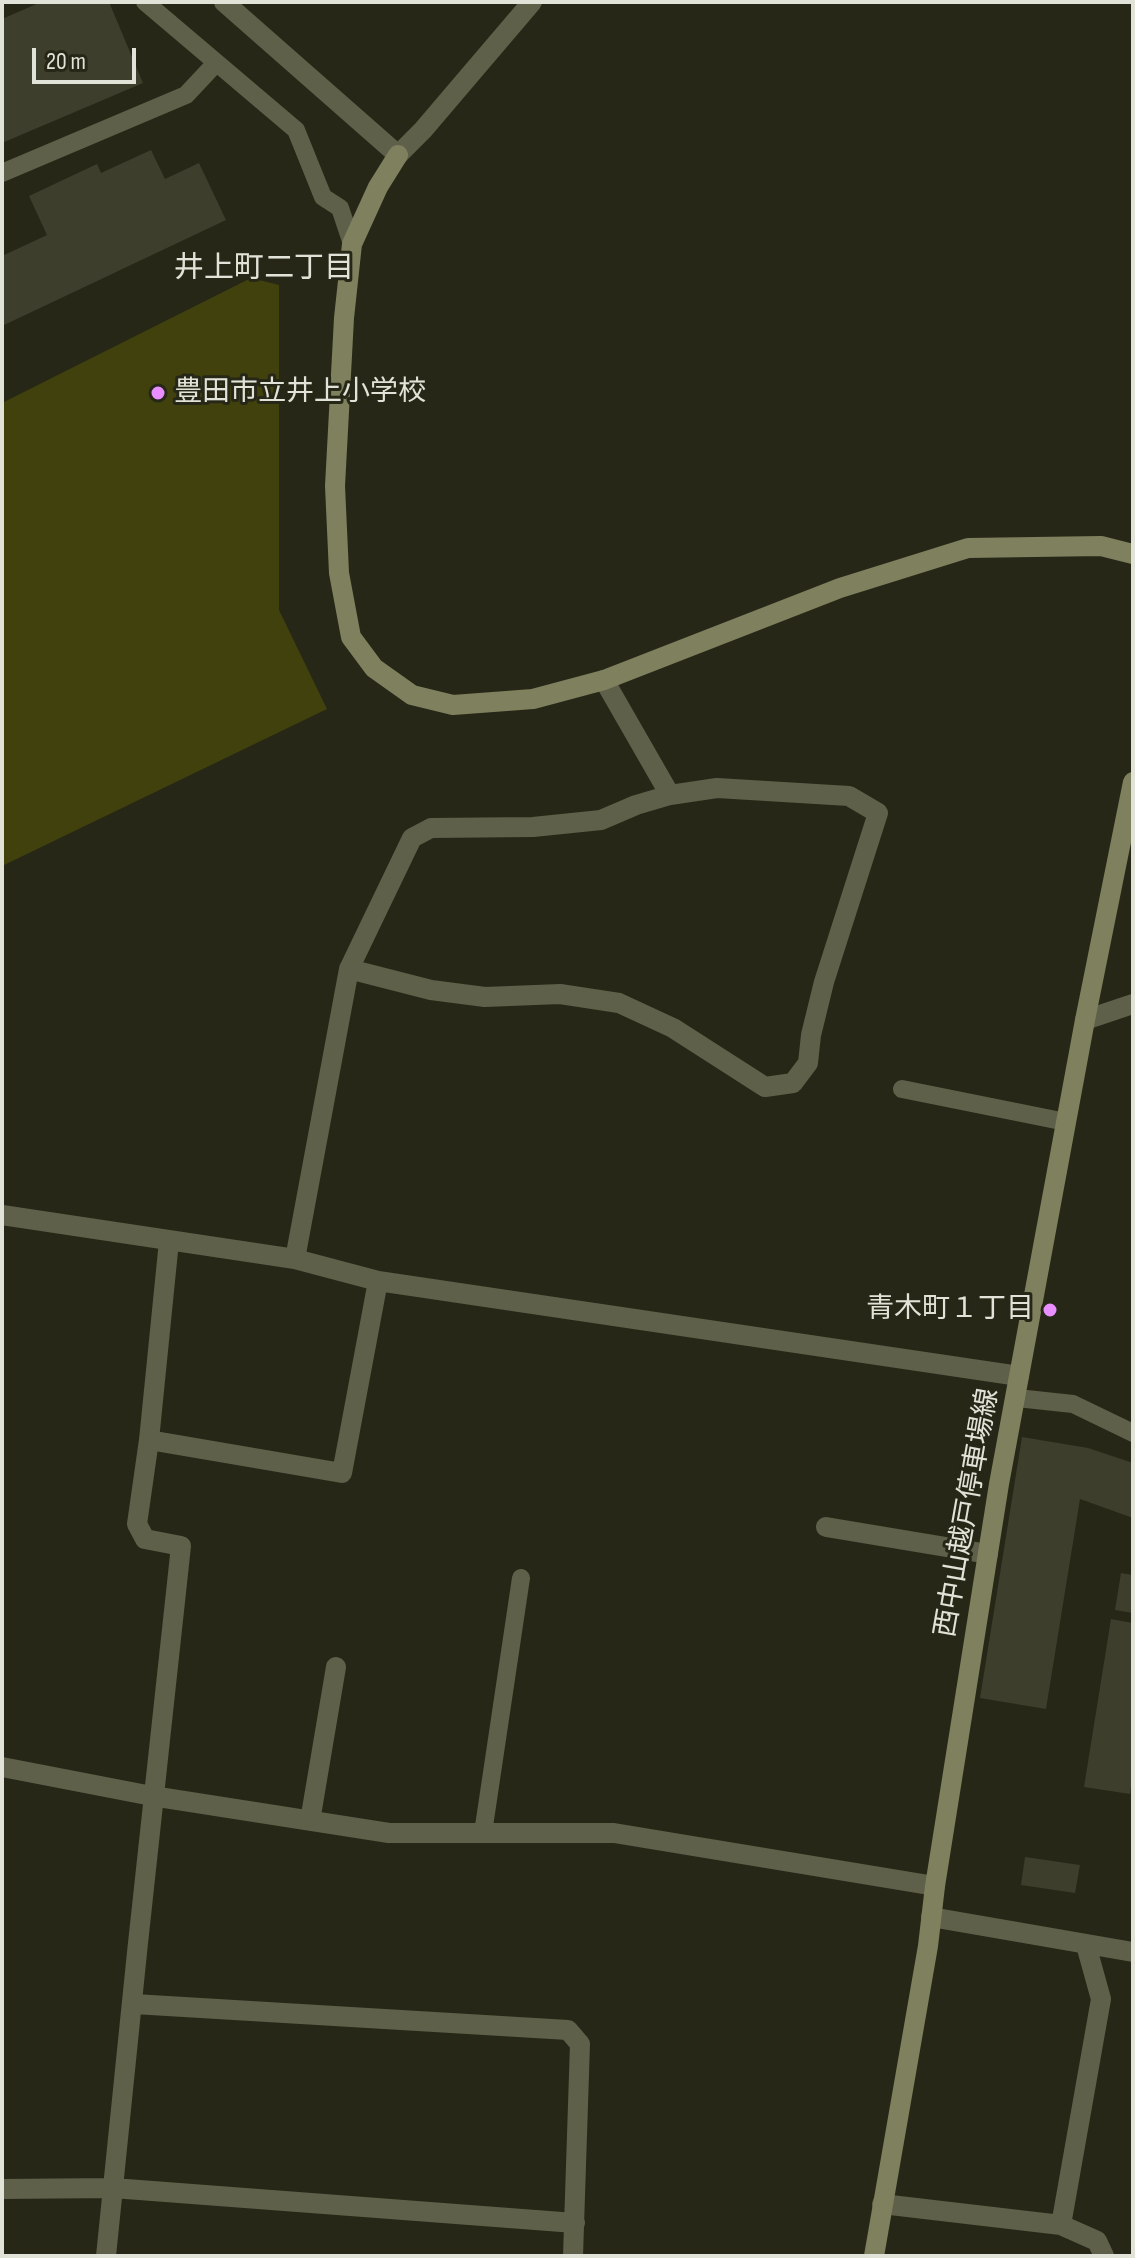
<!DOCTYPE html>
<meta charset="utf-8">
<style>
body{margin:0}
#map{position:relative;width:1135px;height:2258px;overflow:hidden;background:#272717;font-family:"Sofia Sans Condensed",sans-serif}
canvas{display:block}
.frame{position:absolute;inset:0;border:4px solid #e2e3d8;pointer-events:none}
.scale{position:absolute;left:32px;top:48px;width:104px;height:36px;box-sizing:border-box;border:4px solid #e2e3d8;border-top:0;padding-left:10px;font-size:24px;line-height:28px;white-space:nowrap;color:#e2e3d8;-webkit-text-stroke:6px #272717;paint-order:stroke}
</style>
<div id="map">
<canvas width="1135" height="2258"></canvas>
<div class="frame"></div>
<div class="scale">20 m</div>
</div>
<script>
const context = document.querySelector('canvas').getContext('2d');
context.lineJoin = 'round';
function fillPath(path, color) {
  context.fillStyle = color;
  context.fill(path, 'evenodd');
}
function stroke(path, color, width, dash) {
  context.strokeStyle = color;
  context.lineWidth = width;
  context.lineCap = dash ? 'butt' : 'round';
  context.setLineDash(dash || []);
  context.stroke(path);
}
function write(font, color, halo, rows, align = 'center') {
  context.font = font + ' "Sofia Sans Condensed","Noto Sans JP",sans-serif';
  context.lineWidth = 6;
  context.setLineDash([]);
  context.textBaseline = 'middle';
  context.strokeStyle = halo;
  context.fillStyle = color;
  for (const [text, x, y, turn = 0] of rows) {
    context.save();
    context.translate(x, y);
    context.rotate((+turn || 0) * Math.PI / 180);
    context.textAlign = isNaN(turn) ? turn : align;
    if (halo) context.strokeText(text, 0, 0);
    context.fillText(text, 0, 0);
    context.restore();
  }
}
fillPath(new Path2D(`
 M 251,278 L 279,285 L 279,610 L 327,709 L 2,866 L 2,403 Z`), '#41410d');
fillPath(new Path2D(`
 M 41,2 L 109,2 L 143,83 L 2,143 L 2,19 Z
 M 151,150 L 165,179 L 199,163 L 226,220 L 2,326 L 2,256 L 47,235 L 29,196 L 97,164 L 101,173 Z
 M 1022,1437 L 1088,1448 L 1133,1463 L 1133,1518 L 1080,1499 L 1046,1709 L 980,1698 Z
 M 1121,1573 L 1133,1575 L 1133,1613 L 1115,1610 Z
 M 1111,1619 L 1133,1623 L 1133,1774 L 1130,1794 L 1084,1787 Z
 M 1025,1857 L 1080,1865 L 1075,1893 L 1021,1885 Z`), '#3e3e2d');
stroke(new Path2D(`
 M 145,2 L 296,130 L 323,197 L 340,208 L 352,244
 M 2,173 L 186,95 L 216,63
 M 902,1089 L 1066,1122
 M 1017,1398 L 1073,1404 L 1133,1433
 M 483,1833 L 521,1578`), '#5f604a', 18);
stroke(new Path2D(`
 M 224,2 L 398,155 L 423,130 L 532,2
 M 604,680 L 670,795
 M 1085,1020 L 1133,1004
 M 2,1215 L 295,1259 L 378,1281 L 1019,1376
 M 295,1259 L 349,969 L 431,990 L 485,997 L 560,994 L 619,1003 L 673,1028 L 765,1087 L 793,1083 L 808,1063 L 811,1035 L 824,982 L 878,813 L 849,796 L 717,788 L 670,795 L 636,805 L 601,820 L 533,827 L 431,828 L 412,838 L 349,969
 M 149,1440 L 342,1473 L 378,1281
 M 826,1527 L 988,1554
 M 2,1767 L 152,1796 L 389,1833 L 614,1833 L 935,1886
 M 310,1821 L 336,1667
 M 931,1917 L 1133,1952
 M 1086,1945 L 1101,1999 L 1061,2225 L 1097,2241 L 1104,2256
 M 134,2004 L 568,2030 L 580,2044 L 573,2256
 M 2,2189 L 113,2188 L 575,2223
 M 882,2204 L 1061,2225
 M 106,2256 C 130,2019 154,1783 181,1546 L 145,1539 L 137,1524 L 149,1440 L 169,1241`), '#5f604a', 20);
stroke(new Path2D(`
 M 398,155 L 378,187 L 352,244 L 344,318 L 335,486 L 339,573 L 351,637 L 374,668 L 412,695 L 453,705 L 533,699 L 604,680 L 840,588 L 968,548 L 1101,546 L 1133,554
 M 874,2256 L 928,1946 L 935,1886 L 999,1484 L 1085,1020 L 1133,782`), '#7f805e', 20);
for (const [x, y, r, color] of [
 [158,393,8,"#e88eff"],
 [1050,1310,8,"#e88eff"]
]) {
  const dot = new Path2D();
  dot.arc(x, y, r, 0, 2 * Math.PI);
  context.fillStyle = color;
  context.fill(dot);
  stroke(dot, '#272717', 3);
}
write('28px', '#e2e3d8', '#272717', [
 ["豊田市立井上小学校",174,393],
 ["青木町１丁目",1034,1310,"right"]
], 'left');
write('28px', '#e2e3d8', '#272717', [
 ["西中山越戸停車場線",968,1513,-80]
]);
write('30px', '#e2e3d8', '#272717', [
 ["井上町二丁目",264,269]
]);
</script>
